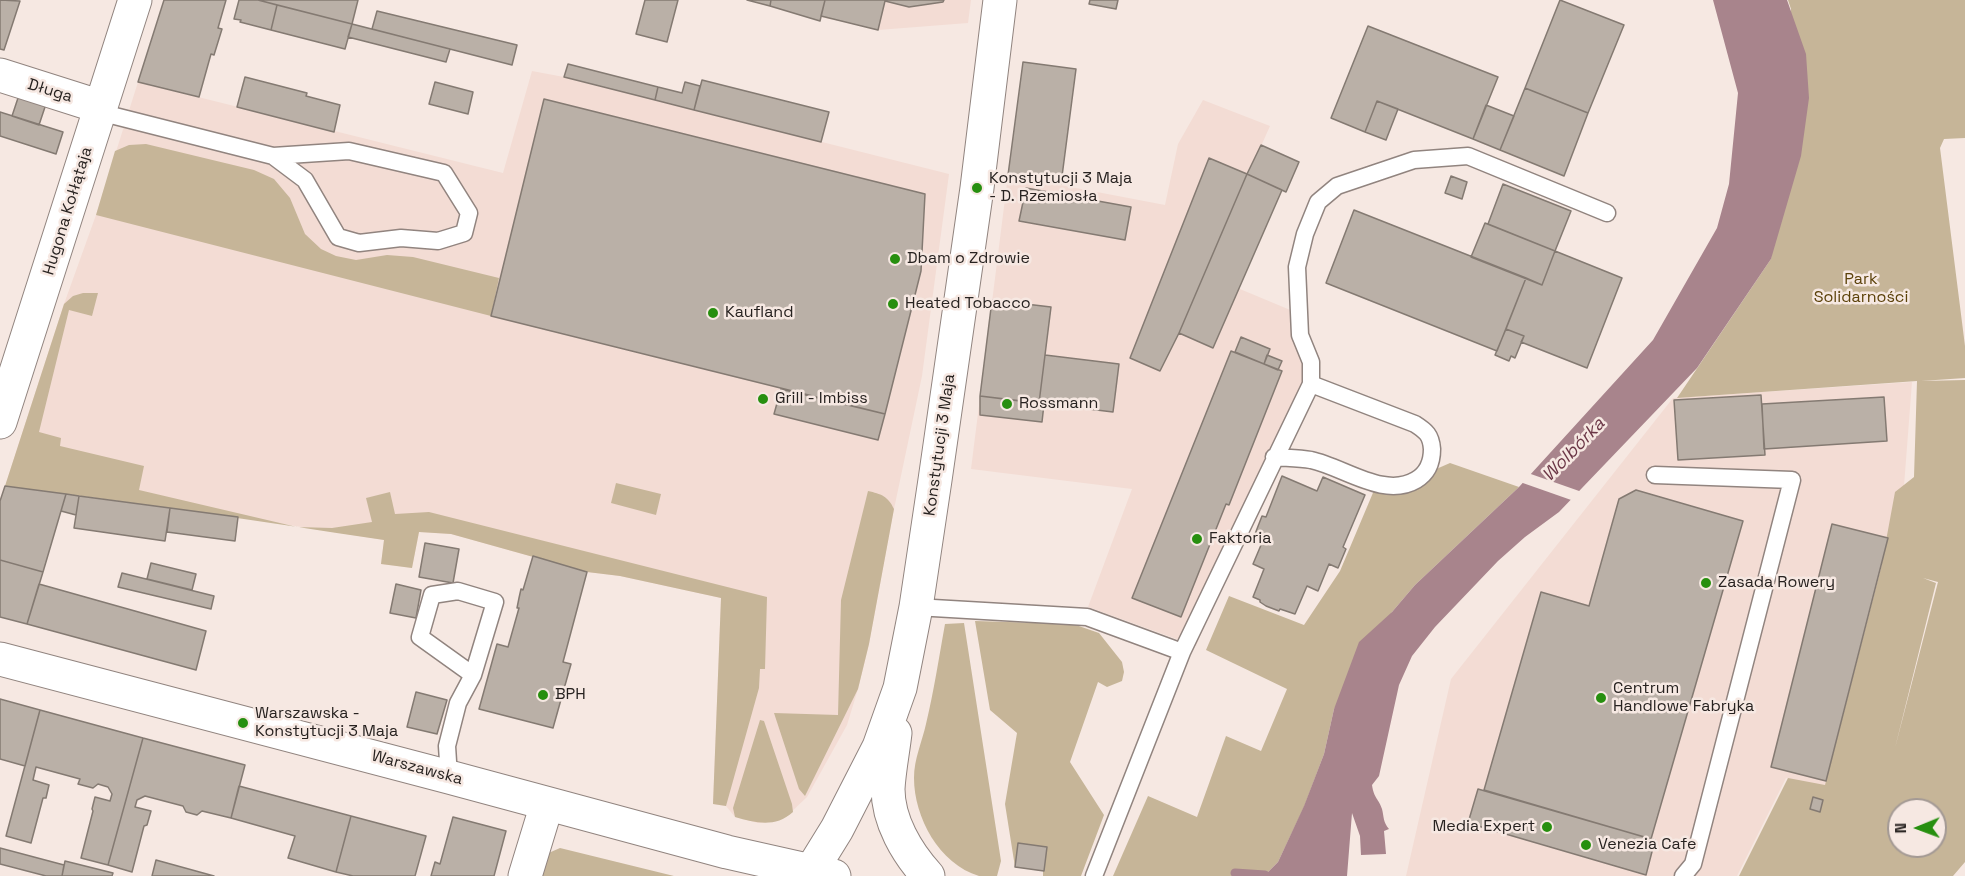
<!DOCTYPE html>
<meta charset="utf-8">
<style>
body{margin:0}
#map{position:relative;width:1965px;height:876px;overflow:hidden;background:#f6e8e2;font-family:"Space Grotesk",sans-serif}
canvas{display:block}
.north{position:absolute;left:1887px;top:798px;width:60px;height:60px;box-sizing:border-box;background:#f6e8e2;border:2px solid #a39994;border-radius:50%;rotate:269deg;font-size:16px;font-weight:700;line-height:24px;text-align:center;color:#272220}
.north::after{content:'';display:block;margin:auto;width:21px;height:27px;background:#278f0f;clip-path:polygon(50% 0,100% 100%,50% 72%,0 100%)}
</style>
<div id="map">
<canvas width="1965" height="876"></canvas>
<div class="north">N</div>
</div>
<script>
const context = document.querySelector('canvas').getContext('2d');
context.lineJoin = 'round';
function fillPath(path, color) {
  context.fillStyle = color;
  context.fill(path, 'evenodd');
}
function stroke(path, color, width, dash) {
  context.strokeStyle = color;
  context.lineWidth = width;
  context.lineCap = dash ? 'butt' : 'round';
  context.setLineDash(dash || []);
  context.stroke(path);
}
function write(font, color, halo, rows, align = 'center') {
  context.font = font + ' "Space Grotesk",sans-serif';
  context.lineWidth = 5;
  context.setLineDash([]);
  context.textBaseline = 'middle';
  context.strokeStyle = halo;
  context.fillStyle = color;
  for (const [text, x, y, turn = 0] of rows) {
    context.save();
    context.translate(x, y);
    context.rotate((+turn || 0) * Math.PI / 180);
    context.textAlign = isNaN(turn) ? turn : align;
    if (halo) context.strokeText(text, 0, 0);
    context.fillText(text, 0, 0);
    context.restore();
  }
}
fillPath(new Path2D(`
 M 747,0 L 971,0 L 968,23 L 878,30 L 821,17 L 820,21 Z
 M 532,71 L 564,77 L 949,174 L 922,376 L 894,509 L 869,644 L 858,689 L 847,725 L 807,797 L 786,817 L 778,821 L 758,823 L 735,817 L 726,806 L 713,804 L 721,598 L 620,576 L 587,572 L 451,534 L 419,532 L 412,568 L 381,564 L 384,540 L 238,517 L 5,486 L 64,304 L 96,215 L 138,82 L 503,173 Z
 M 1203,100 L 1270,126 L 1204,274 L 1307,317 L 1305,381 L 1196,646 L 1088,607 L 1132,489 L 971,469 L 1008,175 L 1165,205 L 1178,144 Z
 M 1912,382 L 1901,525 L 1831,791 L 1786,778 L 1737,876 L 1406,876 L 1451,679 L 1673,398 Z`), '#f3dcd4');
fillPath(new Path2D(`
 M 1788,0 L 1965,0 L 1965,138 L 1944,139 L 1940,148 L 1965,346 L 1965,378 L 1921,381 L 1965,380 L 1965,862 L 1953,876 L 1739,876 L 1788,778 L 1825,785 L 1881,568 L 1895,492 L 1914,477 L 1917,381 L 1677,398 L 1771,259 L 1791,9 ZM 1923,578 L 1938,582 L 1895,748 L 1936,583 ZM 1899,810 L 1935,810 L 1935,846 L 1899,846 Z
 M 146,144 L 254,170 L 274,179 L 290,198 L 305,234 L 321,249 L 336,256 L 356,260 L 387,255 L 413,257 L 499,278 L 491,316 L 96,215 L 115,151 L 129,145 Z
 M 83,293 L 98,293 L 92,316 L 69,310 L 39,432 L 61,438 L 60,446 L 144,466 L 139,490 L 297,527 L 332,528 L 372,522 L 366,498 L 390,492 L 395,514 L 429,512 L 767,597 L 765,669 L 760,669 L 759,688 L 726,806 L 713,804 L 721,598 L 620,576 L 587,572 L 451,534 L 419,532 L 412,568 L 381,564 L 384,540 C 258,521 132,502 5,486 L 64,304 L 73,296 Z
 M 1450,463 L 1519,487 L 1415,585 L 1392,612 L 1334,709 L 1324,754 L 1304,807 L 1278,862 L 1264,876 L 1113,876 L 1148,796 L 1197,817 L 1226,736 L 1261,751 L 1287,689 L 1206,650 L 1229,596 L 1304,625 L 1340,571 L 1375,488 L 1434,470 Z
 M 616,483 L 661,494 L 656,515 L 611,503 Z
 M 868,491 C 881,494 888,496 894,509 L 869,644 L 858,689 L 805,796 L 799,789 L 774,713 L 838,715 L 841,600 Z
 M 975,621 L 1073,624 L 1099,633 L 1122,662 L 1124,672 L 1122,681 L 1107,687 L 1098,682 L 1070,762 L 1104,815 L 1081,876 L 1043,876 L 1043,871 L 1015,867 L 1005,804 L 1017,733 L 990,710 Z
 M 964,623 L 1001,861 L 997,876 C 992,876 984,876 979,876 C 939,864 914,817 914,778 C 914,759 922,742 926,724 C 934,691 939,657 945,624 Z
 M 760,720 L 764,721 L 792,804 L 793,812 C 775,828 756,823 735,817 L 733,808 Z
 M 560,848 L 674,876 L 538,876 L 544,855 Z`), '#c6b598');
fillPath(new Path2D(`
 M 1713,0 L 1787,0 L 1806,54 L 1809,98 L 1801,156 L 1771,259 L 1697,368 L 1559,512 L 1525,537 L 1498,561 L 1435,627 L 1412,656 L 1399,685 L 1379,776 L 1372,785 C 1374,799 1379,799 1382,809 C 1384,817 1383,822 1389,829 L 1384,831 L 1386,854 L 1361,855 L 1360,836 L 1352,813 L 1347,876 L 1264,876 L 1278,862 L 1304,806 L 1324,754 L 1334,709 L 1359,642 L 1392,612 L 1415,585 L 1519,487 L 1653,340 L 1717,228 L 1729,184 L 1738,93 Z`), '#a8848c');
fillPath(new Path2D(`
 M 1528,473 L 1582,492 L 1574,501 L 1520,482 Z`), '#f6e8e2');
stroke(new Path2D(`
 M 1235,873 L 1265,875`), '#a8848c', 9);
const building = new Path2D(`
 M 0,0 L 20,1 L 4,50 L 0,49 Z
 M 164,0 L 226,0 L 218,28 L 222,29 L 214,55 L 211,54 L 199,97 L 138,82 Z
 M 239,0 L 258,0 L 277,5 L 271,30 L 240,22 L 241,20 L 234,19 Z
 M 258,0 L 358,0 L 352,24 Z
 M 645,0 L 678,0 L 667,42 L 636,34 Z
 M 747,0 L 771,0 L 770,6 Z
 M 771,0 L 825,0 L 820,21 L 770,6 Z
 M 825,0 L 944,0 L 943,2 L 909,7 L 885,1 L 878,30 L 821,16 Z
 M 1090,0 L 1118,0 L 1116,9 L 1089,4 Z
 M 1560,0 L 1624,25 L 1588,113 L 1525,88 Z
 M 277,5 L 352,24 L 345,49 L 271,30 Z
 M 377,11 L 517,45 L 512,65 L 372,29 Z
 M 352,24 L 450,49 L 446,62 L 348,37 Z
 M 1368,26 L 1498,77 L 1473,139 L 1377,101 L 1365,132 L 1331,118 Z
 M 1023,62 L 1076,69 L 1061,184 L 1008,175 Z
 M 568,64 L 658,87 L 655,100 L 564,77 Z
 M 245,77 L 307,93 L 306,96 L 340,105 L 334,132 L 237,107 Z
 M 702,80 L 829,112 L 821,142 L 694,110 Z
 M 435,82 L 473,92 L 468,114 L 429,104 Z
 M 685,82 L 700,86 L 694,110 L 655,100 L 658,87 L 682,93 Z
 M 1525,88 L 1588,113 L 1564,176 L 1500,150 Z
 M 20,92 L 47,101 L 39,125 L 12,116 Z
 M 544,99 L 925,194 L 921,271 L 885,414 L 491,316 Z
 M 1377,101 L 1398,109 L 1386,140 L 1365,132 Z
 M 1486,105 L 1514,116 L 1500,150 L 1473,139 Z
 M 0,112 L 63,132 L 56,154 L 0,136 Z
 M 1261,145 L 1299,162 L 1286,192 L 1247,174 Z
 M 1209,158 L 1247,174 L 1179,333 L 1160,371 L 1130,358 Z
 M 1247,174 L 1282,190 L 1213,348 L 1179,333 Z
 M 1451,176 L 1467,182 L 1462,199 L 1445,193 Z
 M 1503,184 L 1571,211 L 1555,251 L 1488,224 Z
 M 1026,188 L 1131,207 L 1125,240 L 1019,221 Z
 M 1354,210 L 1526,278 L 1497,351 L 1326,283 Z
 M 1485,223 L 1555,251 L 1542,285 L 1471,257 Z
 M 1555,251 L 1622,278 L 1587,368 L 1521,342 L 1524,336 L 1506,329 L 1526,278 L 1542,285 Z
 M 992,300 L 1051,307 L 1039,403 L 980,396 Z
 M 1506,329 L 1524,336 L 1515,358 L 1511,356 L 1509,361 L 1495,355 Z
 M 1241,337 L 1270,349 L 1264,364 L 1235,352 Z
 M 1231,351 L 1282,371 L 1229,505 L 1226,504 L 1181,617 L 1132,598 Z
 M 1045,355 L 1119,364 L 1113,412 L 1039,403 Z
 M 1267,355 L 1282,361 L 1278,370 L 1264,364 Z
 M 781,389 L 885,414 L 878,440 L 774,414 Z
 M 1761,395 L 1765,455 L 1678,460 L 1674,400 Z
 M 980,396 L 1044,404 L 1042,422 L 980,415 Z
 M 1884,397 L 1887,441 L 1764,449 L 1762,404 Z
 M 1282,476 L 1317,491 L 1323,477 L 1365,495 L 1343,547 L 1346,549 L 1338,568 L 1329,564 L 1318,591 L 1307,586 L 1295,614 L 1280,609 L 1279,611 L 1266,606 L 1260,602 L 1260,600 L 1253,597 L 1264,569 L 1253,564 L 1264,538 L 1255,534 L 1262,516 L 1266,517 Z
 M 5,486 L 66,494 L 43,572 L 0,560 L 0,501 Z
 M 1636,490 L 1743,521 L 1651,839 L 1484,790 L 1541,592 L 1589,606 L 1619,499 Z
 M 66,494 L 79,496 L 76,515 L 61,511 Z
 M 79,496 L 170,508 L 165,541 L 74,528 Z
 M 170,508 L 238,517 L 235,541 L 167,532 Z
 M 1832,524 L 1888,538 L 1826,781 L 1771,767 Z
 M 425,543 L 459,549 L 453,583 L 419,577 Z
 M 533,556 L 587,572 L 563,662 L 571,664 L 553,728 L 479,709 L 497,644 L 508,647 L 519,608 L 517,608 L 519,598 L 521,589 L 523,590 Z
 M 0,560 L 43,572 L 27,624 L 0,617 Z
 M 151,563 L 196,574 L 192,590 L 147,579 Z
 M 122,573 L 214,596 L 211,609 L 118,587 Z
 M 39,584 L 206,631 L 196,670 L 27,624 Z
 M 396,584 L 421,590 L 416,618 L 390,613 Z
 M 416,692 L 447,700 L 437,734 L 407,727 Z
 M 0,699 L 40,710 L 25,766 L 0,759 Z
 M 40,710 L 143,738 L 108,865 L 81,858 L 93,811 L 92,809 L 95,797 L 110,801 L 112,794 L 108,787 L 98,784 L 93,788 L 78,784 L 80,779 L 36,767 L 33,780 L 49,785 L 46,798 L 43,798 L 31,843 L 6,836 Z
 M 143,738 L 245,765 L 231,818 L 202,811 L 197,815 L 186,812 L 183,806 L 145,796 L 137,800 L 135,807 L 151,811 L 147,825 L 144,826 L 132,872 L 108,865 Z
 M 239,786 L 351,816 L 336,872 L 288,858 L 295,836 L 231,818 Z
 M 1478,789 L 1655,840 L 1646,875 L 1468,823 Z
 M 1813,797 L 1823,800 L 1820,812 L 1810,809 Z
 M 351,816 L 426,836 L 415,876 L 353,876 L 336,872 Z
 M 453,817 L 506,831 L 494,876 L 431,876 L 435,862 L 440,864 Z
 M 1018,843 L 1047,847 L 1044,871 L 1015,867 Z
 M 0,848 L 64,865 L 62,876 L 46,876 L 0,864 Z
 M 156,860 L 214,876 L 152,876 Z
 M 65,861 L 113,873 L 112,876 L 62,876 Z`);
fillPath(building, '#bab0a7');
stroke(building, '#847a72', 1.5);
const service = new Path2D(`
 M 99,112 L 273,156 L 349,151 L 444,173 L 469,213 L 464,233 L 438,241 L 401,238 L 359,243 L 338,237 L 305,180 L 273,156
 M 1274,457 C 1286,458 1299,458 1311,460 C 1344,467 1384,499 1416,480 C 1428,473 1432,462 1432,449 C 1431,435 1426,431 1415,424 L 1311,384
 M 1655,475 L 1792,480 L 1693,864 L 1683,876
 M 916,607 L 1087,617 L 1182,652
 M 449,777 L 447,746 L 458,703 L 473,675 L 495,602 L 458,591 L 432,595 L 420,637 L 473,675
 M 1094,876 L 1182,652 L 1311,384 L 1311,362 L 1300,335 L 1297,267 L 1305,234 L 1318,202 L 1337,186 L 1414,160 L 1468,156 L 1607,213`);
const minor = new Path2D(`
 M 0,75 L 101,107
 M 0,422 L 135,0
 M 525,876 L 547,804`);
const tertiary = new Path2D(`
 M 895,733 C 893,751 889,770 888,789 C 888,821 907,853 928,876
 M 808,876 L 837,829 L 879,747 L 900,688 L 916,607 L 935,480 L 977,188 L 1000,0`);
const secondary = new Path2D(`
 M 0,659 L 449,777 L 727,852 L 834,876`);
stroke(service, '#91847f', 19);
stroke(minor, '#91847f', 35);
stroke(tertiary, '#91847f', 35);
stroke(secondary, '#91847f', 35);
stroke(service, '#fff', 16);
stroke(minor, '#fff', 33);
stroke(tertiary, '#fff', 33);
stroke(secondary, '#fff', 33);
for (const [x, y, r, color] of [
 [977,188,6,"#278f0f"],
 [895,259,6,"#278f0f"],
 [893,304,6,"#278f0f"],
 [713,313,6,"#278f0f"],
 [763,399,6,"#278f0f"],
 [1007,404,6,"#278f0f"],
 [1197,539,6,"#278f0f"],
 [1706,583,6,"#278f0f"],
 [543,695,6,"#278f0f"],
 [1601,698,6,"#278f0f"],
 [243,723,6,"#278f0f"],
 [1547,827,6,"#278f0f"],
 [1586,845,6,"#278f0f"]
]) {
  const dot = new Path2D();
  dot.arc(x, y, r, 0, 2 * Math.PI);
  context.fillStyle = color;
  context.fill(dot);
  stroke(dot, '#f6e8e2', 2);
}
write('16px', '#272220', '#f6e8e2', [
 ["Długa",50,91,17],
 ["Hugona Kołłątaja",68,211,-73],
 ["Konstytucji 3 Maja",940,445,-82],
 ["Warszawska",417,768,15]
]);
write('16px', '#272220', '#f6e8e2', [
 ["Konstytucji 3 Maja",989,179],
 ["- D. Rzemiosła",989,197],
 ["Dbam o Zdrowie",907,259],
 ["Heated Tobacco",905,304],
 ["Kaufland",725,313],
 ["Grill - Imbiss",775,399],
 ["Rossmann",1019,404],
 ["Faktoria",1209,539],
 ["Zasada Rowery",1718,583],
 ["Centrum",1613,689],
 ["Handlowe Fabryka",1613,707],
 ["BPH",555,695],
 ["Warszawska -",255,714],
 ["Konstytucji 3 Maja",255,732],
 ["Media Expert",1535,827,"right"],
 ["Venezia Cafe",1598,845]
], 'left');
write('16px', '#5b4109', '#f6e8e2', [
 ["Park",1861,280],
 ["Solidarności",1861,298]
]);
write('italic 18px', '#6b3646', '#f6e8e2', [
 ["Wolbórka",1574,450,-46]
]);
</script>
